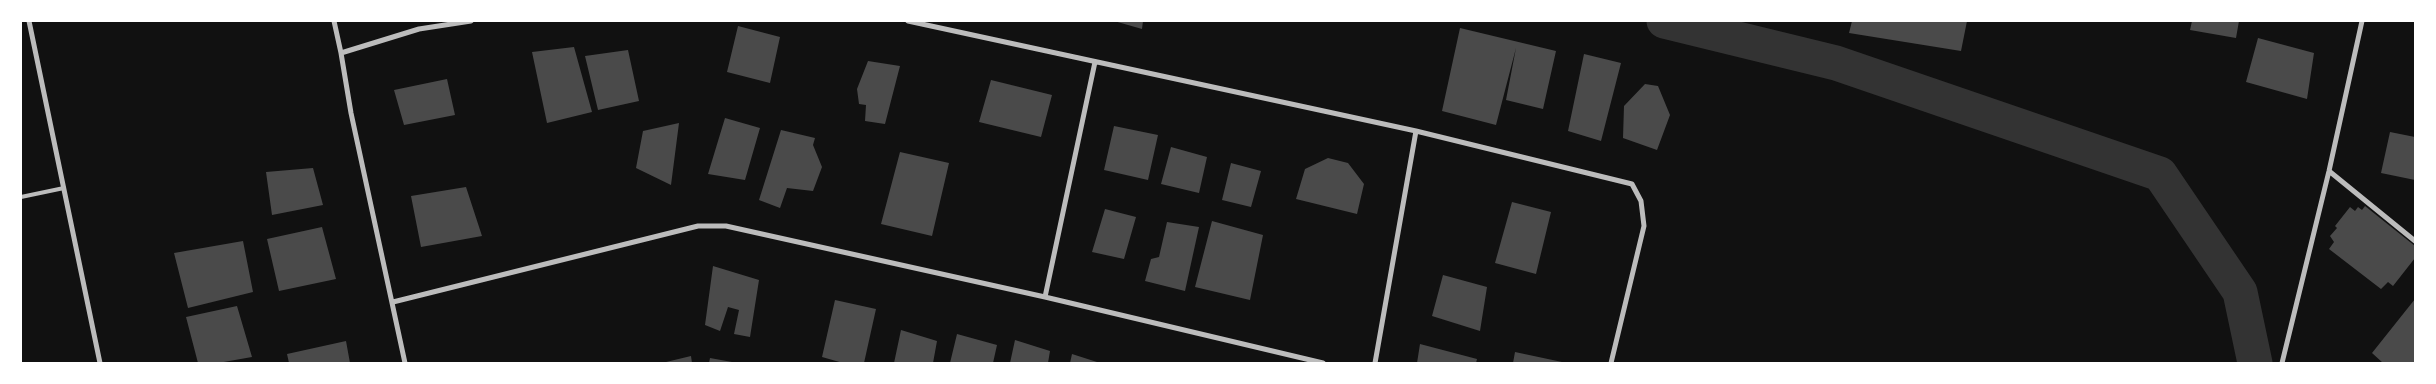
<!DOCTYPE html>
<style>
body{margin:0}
#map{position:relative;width:2436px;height:384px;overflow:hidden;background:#111;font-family:Karla,sans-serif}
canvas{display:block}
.frame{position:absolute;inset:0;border:22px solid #fff;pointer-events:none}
</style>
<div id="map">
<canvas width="2436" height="384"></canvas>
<div class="frame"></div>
</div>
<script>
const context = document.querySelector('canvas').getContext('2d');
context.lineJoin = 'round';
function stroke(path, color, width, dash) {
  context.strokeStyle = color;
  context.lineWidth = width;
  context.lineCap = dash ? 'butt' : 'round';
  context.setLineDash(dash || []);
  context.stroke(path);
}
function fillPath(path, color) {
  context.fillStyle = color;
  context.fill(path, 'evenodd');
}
stroke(new Path2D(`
 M 1664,21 L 1836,63 L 2160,174 L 2240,292 L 2255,363`), '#333', 35);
fillPath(new Path2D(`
 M 1114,21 L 1143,21 L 1142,29 Z
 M 1852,21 L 1967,21 L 1961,51 L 1849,33 Z
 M 2192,21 L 2239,21 L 2236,38 L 2190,30 Z
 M 738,26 L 780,37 L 770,83 L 727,72 Z
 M 1460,28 L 1556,51 L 1543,109 L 1506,100 L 1516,48 L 1496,125 L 1442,111 Z
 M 2258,38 L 2314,53 L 2307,99 L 2246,82 Z
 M 574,47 L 592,112 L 547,123 L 532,52 Z
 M 628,50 L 639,101 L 598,110 L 585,56 Z
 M 1584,54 L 1621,63 L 1601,141 L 1568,131 Z
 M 868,61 L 900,66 L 885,124 L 865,121 L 866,105 L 859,104 L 857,89 Z
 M 447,79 L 455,115 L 404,125 L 394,90 Z
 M 991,80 L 1052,95 L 1041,137 L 979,122 Z
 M 1645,84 L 1658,86 L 1670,115 L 1657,150 L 1623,138 L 1624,106 Z
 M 725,118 L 760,128 L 745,180 L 708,174 Z
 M 679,123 L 671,185 L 636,168 L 643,131 Z
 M 1114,126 L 1158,135 L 1148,180 L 1104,170 Z
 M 781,130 L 815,138 L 813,145 L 822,167 L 813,191 L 787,188 L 780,208 L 759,200 Z
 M 2390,132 L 2415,137 L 2415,180 L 2381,173 Z
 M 1171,147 L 1207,157 L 1199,193 L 1161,184 Z
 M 900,152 L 949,163 L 932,236 L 881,224 Z
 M 1328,158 L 1348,163 L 1364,184 L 1357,214 L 1296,199 L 1305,169 Z
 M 1231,163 L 1261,171 L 1251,207 L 1222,200 Z
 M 313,168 L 323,205 L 272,215 L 266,172 Z
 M 466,187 L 482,236 L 421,247 L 411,196 Z
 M 1512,202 L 1551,212 L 1536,274 L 1495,263 Z
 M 2365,206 L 2415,246 L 2415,258 L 2393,286 L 2388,282 L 2381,289 L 2329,249 L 2334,242 L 2330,236 L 2337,228 L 2335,226 L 2350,207 L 2355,211 L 2358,207 L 2362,210 Z
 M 1105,209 L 1136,217 L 1124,259 L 1092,252 Z
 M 1212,221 L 1263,235 L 1250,300 L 1195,287 Z
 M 1167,222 L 1199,227 L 1185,291 L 1145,281 L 1151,259 L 1159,257 Z
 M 322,227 L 336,279 L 279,291 L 267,239 Z
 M 243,241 L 253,292 L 188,308 L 174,253 Z
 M 713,266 L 759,280 L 750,337 L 734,334 L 739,310 L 728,307 L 720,331 L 705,325 Z
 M 1443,275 L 1487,287 L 1480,331 L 1432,316 Z
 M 2415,299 L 2415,363 L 2383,363 L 2372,353 Z
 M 835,300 L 876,309 L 864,363 L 843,363 L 822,357 Z
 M 237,306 L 252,357 L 218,363 L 198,363 L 186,317 Z
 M 901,330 L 937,341 L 933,363 L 894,363 Z
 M 957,334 L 997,345 L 993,363 L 950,363 Z
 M 1015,340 L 1050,351 L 1048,363 L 1010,363 Z
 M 346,341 L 350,363 L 289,363 L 287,354 Z
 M 1420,344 L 1477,359 L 1476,363 L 1417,363 Z
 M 1515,352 L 1562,362 L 1562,363 L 1513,363 Z
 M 1072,354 L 1097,362 L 1097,363 L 1070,363 Z
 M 691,356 L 692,363 L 666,363 L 666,362 Z
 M 710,358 L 732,362 L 732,363 L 709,363 Z`), '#4a4a4a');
stroke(new Path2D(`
 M 21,197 L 64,188`), '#bcbcbc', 4);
stroke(new Path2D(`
 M 29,21 L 100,363
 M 334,21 L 341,53
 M 908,21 L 1416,131 L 1632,184 L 1641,201 L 1644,226 L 1611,363
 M 2329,171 L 2415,241
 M 1045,297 L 1095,62
 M 393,302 L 698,226 L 726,226 L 1045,297 L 1323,363
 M 405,363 L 351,113 L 341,53 L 419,29 L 471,21
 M 1375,363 L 1416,131
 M 2282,363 L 2329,171 L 2362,21`), '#bcbcbc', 5);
</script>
